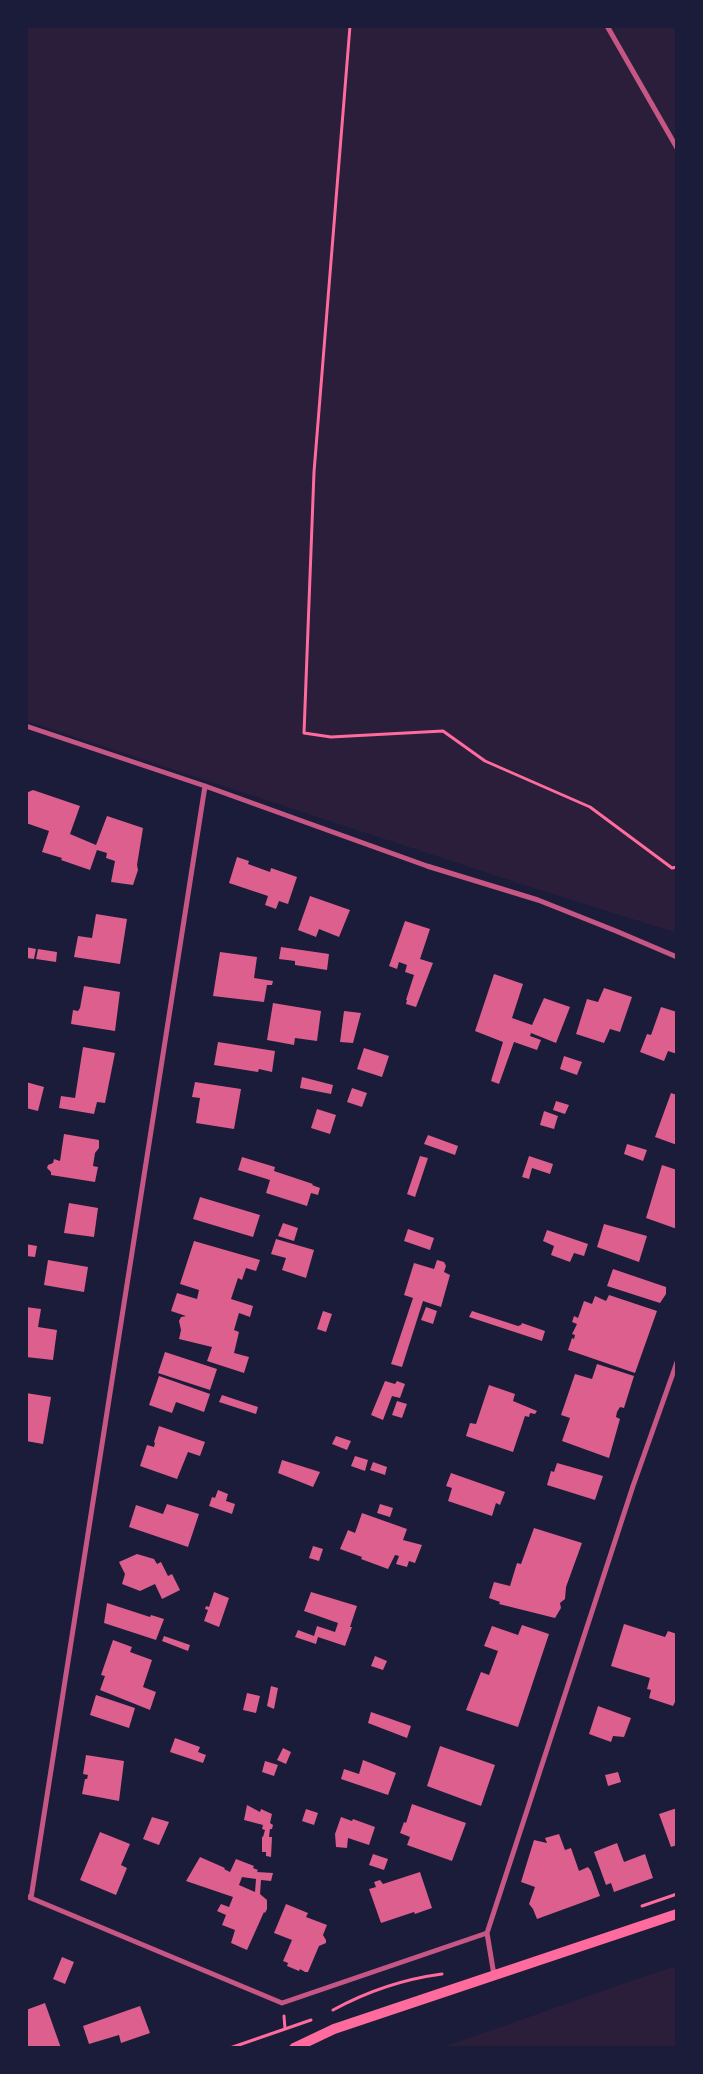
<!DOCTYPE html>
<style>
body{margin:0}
#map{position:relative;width:703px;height:2074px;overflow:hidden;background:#1b1b3a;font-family:Ubuntu,sans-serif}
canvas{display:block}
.frame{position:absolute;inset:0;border:28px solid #1b1b3a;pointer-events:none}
</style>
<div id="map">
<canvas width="703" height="2074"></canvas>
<div class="frame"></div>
</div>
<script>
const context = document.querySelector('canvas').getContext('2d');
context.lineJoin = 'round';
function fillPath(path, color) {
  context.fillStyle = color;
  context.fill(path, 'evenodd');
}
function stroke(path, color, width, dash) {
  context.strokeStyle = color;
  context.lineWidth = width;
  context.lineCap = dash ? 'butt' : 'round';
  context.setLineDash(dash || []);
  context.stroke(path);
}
fillPath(new Path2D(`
 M 26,26 L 677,26 L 677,933 L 524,885 L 26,721 Z
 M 677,1966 L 677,2048 L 441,2048 L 648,1975 Z`), '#2a1e3b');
fillPath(new Path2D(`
 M 33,790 L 80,806 L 70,834 L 96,845 L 107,816 L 143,828 L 137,865 L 138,870 L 133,885 L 111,882 L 115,861 L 106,858 L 107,853 L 97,850 L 90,870 L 61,860 L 62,858 L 42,852 L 49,831 L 26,823 L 26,793 Z
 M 237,857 L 249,861 L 248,864 L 270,872 L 271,868 L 297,877 L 288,904 L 279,901 L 276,909 L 265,905 L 268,896 L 229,883 Z
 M 310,896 L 350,910 L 339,937 L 319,929 L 316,937 L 298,930 Z
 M 96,914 L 127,919 L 120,964 L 74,957 L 78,936 L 92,938 Z
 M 405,921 L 430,929 L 420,959 L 433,963 L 416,1007 L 406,1004 L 407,1000 L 406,1000 L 414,975 L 405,972 L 407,965 L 399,962 L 397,969 L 389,966 Z
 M 26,947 L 36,949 L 34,959 L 26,958 Z
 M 281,947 L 329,954 L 327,970 L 295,965 L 295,961 L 279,959 Z
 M 38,949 L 57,952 L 56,962 L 36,959 Z
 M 220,952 L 257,957 L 254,978 L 273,981 L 272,985 L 267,985 L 264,1002 L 213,996 Z
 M 494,974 L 523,984 L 512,1018 L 532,1025 L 544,998 L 570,1007 L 556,1043 L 531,1033 L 530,1036 L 541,1040 L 537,1050 L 514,1042 L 499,1084 L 491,1081 L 503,1042 L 475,1031 Z
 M 84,986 L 120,992 L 115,1031 L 71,1024 L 73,1010 L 78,1011 L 80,1008 Z
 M 604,988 L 632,997 L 620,1032 L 610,1029 L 604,1043 L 576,1034 L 587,999 L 598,1002 Z
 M 273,1003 L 321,1011 L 317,1041 L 295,1038 L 294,1045 L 267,1040 Z
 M 661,1007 L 677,1012 L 677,1054 L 668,1051 L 664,1061 L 640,1052 L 647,1034 L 651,1035 Z
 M 344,1011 L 361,1013 L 353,1043 L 340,1042 Z
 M 218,1042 L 275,1051 L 272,1072 L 259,1069 L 258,1072 L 214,1065 Z
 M 83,1047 L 115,1053 L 105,1103 L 97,1102 L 94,1114 L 59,1108 L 61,1096 L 75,1098 Z
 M 364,1048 L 389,1056 L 382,1077 L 357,1069 Z
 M 564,1056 L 582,1062 L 577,1075 L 560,1069 Z
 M 302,1077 L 333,1085 L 331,1094 L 300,1088 Z
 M 26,1082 L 44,1087 L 38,1111 L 26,1108 Z
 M 195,1082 L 241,1089 L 234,1129 L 196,1123 L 200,1098 L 192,1097 Z
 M 352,1088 L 367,1093 L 362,1107 L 347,1102 Z
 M 671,1093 L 677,1095 L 677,1145 L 655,1137 Z
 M 556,1101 L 569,1105 L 565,1114 L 553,1110 Z
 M 317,1109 L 336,1115 L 330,1134 L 311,1128 Z
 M 544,1111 L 558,1116 L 554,1129 L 540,1125 Z
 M 64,1134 L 99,1140 L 99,1148 L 95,1153 L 93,1166 L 98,1167 L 95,1182 L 51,1175 L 51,1172 L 47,1168 L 48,1165 L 53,1163 L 54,1159 L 60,1161 Z
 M 428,1135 L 458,1146 L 455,1155 L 424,1144 Z
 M 627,1144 L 647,1150 L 643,1161 L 624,1154 Z
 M 420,1156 L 428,1158 L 415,1197 L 407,1194 Z
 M 529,1156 L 553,1164 L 550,1174 L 532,1168 L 529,1179 L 522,1177 Z
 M 242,1157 L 275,1167 L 274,1171 L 313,1184 L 312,1185 L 320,1188 L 318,1195 L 311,1193 L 307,1206 L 266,1193 L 270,1180 L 238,1170 Z
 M 662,1165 L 677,1170 L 677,1229 L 646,1218 Z
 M 200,1197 L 260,1215 L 253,1237 L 193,1219 Z
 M 69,1203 L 98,1208 L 94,1237 L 64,1233 Z
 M 283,1223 L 298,1228 L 294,1241 L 278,1236 Z
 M 604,1224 L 647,1236 L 639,1262 L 597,1247 Z
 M 408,1229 L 434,1238 L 430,1250 L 404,1241 Z
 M 547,1230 L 588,1244 L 584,1256 L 574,1253 L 570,1262 L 551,1255 L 554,1246 L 543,1241 Z
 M 276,1239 L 314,1250 L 306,1278 L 282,1270 L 286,1258 L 271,1254 Z
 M 194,1241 L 260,1260 L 256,1271 L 246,1268 L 242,1280 L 238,1278 L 231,1299 L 253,1306 L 250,1317 L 239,1313 L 234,1330 L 239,1332 L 234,1353 L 249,1357 L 244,1373 L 207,1361 L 212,1347 L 179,1339 L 181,1330 L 179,1321 L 181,1317 L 186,1316 L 171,1311 L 177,1293 L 197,1299 L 199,1290 L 180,1284 Z
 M 26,1244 L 37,1246 L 35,1257 L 26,1256 Z
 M 48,1260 L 88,1267 L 84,1292 L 44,1285 Z
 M 437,1260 L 444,1262 L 446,1266 L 444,1272 L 450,1275 L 441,1307 L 423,1301 L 402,1367 L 391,1364 L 413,1298 L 404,1295 L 414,1263 L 434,1269 Z
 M 613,1269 L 666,1287 L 666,1294 L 660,1303 L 607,1286 Z
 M 609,1295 L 657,1311 L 635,1373 L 568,1350 L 572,1338 L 574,1339 L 575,1335 L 572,1334 L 577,1324 L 572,1322 L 574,1316 L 578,1318 L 584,1301 L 592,1304 L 595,1296 L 606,1301 Z
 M 26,1307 L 41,1309 L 38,1327 L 57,1330 L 53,1360 L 26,1357 Z
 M 426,1307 L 437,1311 L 433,1324 L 421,1320 Z
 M 323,1311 L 332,1314 L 326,1332 L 317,1329 Z
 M 472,1311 L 518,1326 L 521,1325 L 522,1323 L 545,1331 L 542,1341 L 469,1317 Z
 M 165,1352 L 217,1369 L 210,1390 L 158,1373 Z
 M 597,1364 L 634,1376 L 624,1408 L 620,1407 L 617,1412 L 616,1417 L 620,1419 L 609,1458 L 562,1441 L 570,1418 L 561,1415 L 575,1374 L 592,1379 Z
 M 159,1376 L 210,1394 L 204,1412 L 176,1402 L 172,1413 L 149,1405 Z
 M 385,1381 L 395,1384 L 397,1381 L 405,1384 L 400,1398 L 392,1396 L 383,1420 L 371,1415 Z
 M 489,1385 L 515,1394 L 513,1401 L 537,1411 L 535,1414 L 530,1413 L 529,1417 L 525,1416 L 513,1452 L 466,1436 L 470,1423 L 476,1424 Z
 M 26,1393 L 51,1397 L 43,1444 L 26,1441 Z
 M 222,1395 L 258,1407 L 256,1414 L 219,1402 Z
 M 397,1401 L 407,1404 L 402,1418 L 392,1415 Z
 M 159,1426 L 205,1442 L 200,1456 L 188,1452 L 177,1479 L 140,1466 L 147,1445 L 154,1447 L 155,1443 L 154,1442 Z
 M 336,1436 L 351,1441 L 347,1450 L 332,1444 Z
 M 355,1456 L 368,1460 L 365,1471 L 351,1466 Z
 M 282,1460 L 320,1472 L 313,1487 L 278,1473 Z
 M 373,1462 L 387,1467 L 385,1475 L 370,1470 Z
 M 557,1463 L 603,1476 L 595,1500 L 547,1485 L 551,1471 L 554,1472 Z
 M 451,1473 L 505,1492 L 500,1505 L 496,1503 L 492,1516 L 448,1501 L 452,1488 L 446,1486 Z
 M 218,1490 L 228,1494 L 226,1501 L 235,1504 L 232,1514 L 209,1506 L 212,1497 L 215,1498 Z
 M 167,1504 L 199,1514 L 188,1547 L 129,1527 L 136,1505 L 163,1514 Z
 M 380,1504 L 393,1508 L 390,1517 L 377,1513 Z
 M 362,1513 L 407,1529 L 403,1540 L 422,1545 L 415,1563 L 409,1561 L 407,1567 L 396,1564 L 399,1556 L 395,1555 L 388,1569 L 361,1559 L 362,1557 L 340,1549 L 348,1530 L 355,1533 Z
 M 534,1528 L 582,1543 L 566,1587 L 565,1599 L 560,1603 L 561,1608 L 555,1618 L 499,1604 L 500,1602 L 489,1598 L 494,1582 L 510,1586 L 517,1563 L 521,1564 Z
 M 313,1546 L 323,1549 L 319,1561 L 309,1558 Z
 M 137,1554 L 154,1559 L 157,1564 L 161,1562 L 168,1576 L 172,1574 L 180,1590 L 162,1599 L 155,1584 L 140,1591 L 122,1584 L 125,1574 L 119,1562 Z
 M 214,1592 L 229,1598 L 219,1627 L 204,1621 L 208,1610 L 205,1609 L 206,1606 L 209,1607 Z
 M 311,1592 L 357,1606 L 350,1627 L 352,1627 L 345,1646 L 318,1637 L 316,1644 L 295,1637 L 298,1630 L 314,1636 L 317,1626 L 335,1632 L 338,1623 L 304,1611 Z
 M 107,1603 L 150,1617 L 151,1615 L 164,1619 L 156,1640 L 104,1623 Z
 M 624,1624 L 665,1637 L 668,1631 L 677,1634 L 677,1698 L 673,1706 L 649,1698 L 651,1690 L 647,1689 L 650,1678 L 611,1666 Z
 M 522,1625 L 549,1634 L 518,1727 L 466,1710 L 481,1672 L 489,1675 L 498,1651 L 484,1646 L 492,1626 L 518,1635 Z
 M 164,1636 L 190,1645 L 188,1651 L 162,1641 Z
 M 113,1640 L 132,1647 L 130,1652 L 152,1660 L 143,1687 L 156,1692 L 150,1710 L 100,1690 L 105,1676 L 101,1675 Z
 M 375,1656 L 387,1661 L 383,1670 L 371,1666 Z
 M 271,1686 L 278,1688 L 274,1709 L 267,1706 Z
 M 247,1693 L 260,1696 L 256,1713 L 243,1710 Z
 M 96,1695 L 135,1708 L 129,1728 L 90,1715 Z
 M 598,1706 L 631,1718 L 624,1737 L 613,1736 L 611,1742 L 589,1734 Z
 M 371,1712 L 411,1726 L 407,1738 L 368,1723 Z
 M 175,1738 L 200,1747 L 198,1752 L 206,1755 L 203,1763 L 170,1752 Z
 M 440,1746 L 495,1765 L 481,1806 L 427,1786 Z
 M 283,1748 L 291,1752 L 286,1764 L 277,1760 Z
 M 86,1755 L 124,1761 L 119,1801 L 82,1794 L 85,1779 L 87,1779 L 88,1775 L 83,1774 Z
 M 363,1760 L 396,1773 L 388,1795 L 341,1779 L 344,1769 L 359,1774 Z
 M 265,1761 L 278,1765 L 274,1776 L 262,1772 Z
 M 618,1772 L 621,1782 L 608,1786 L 605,1775 Z
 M 412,1804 L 466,1823 L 452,1861 L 407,1845 L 410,1837 L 400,1833 L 404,1822 L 406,1823 Z
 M 247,1805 L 260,1812 L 261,1809 L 272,1814 L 270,1823 L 273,1825 L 272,1829 L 270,1829 L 269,1837 L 272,1837 L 271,1857 L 266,1856 L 266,1852 L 262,1852 L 262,1837 L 263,1837 L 265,1830 L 262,1829 L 263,1825 L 244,1820 Z
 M 677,1808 L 677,1845 L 671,1847 L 659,1814 Z
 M 306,1809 L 318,1813 L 314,1825 L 302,1821 Z
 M 152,1817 L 169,1822 L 159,1845 L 143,1839 Z
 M 341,1817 L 352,1821 L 353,1819 L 375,1827 L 369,1845 L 348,1838 L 347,1848 L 336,1847 L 335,1834 Z
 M 100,1832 L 130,1844 L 121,1865 L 127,1868 L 116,1895 L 80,1880 Z
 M 559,1834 L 565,1850 L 571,1848 L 579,1871 L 588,1867 L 591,1871 L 600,1896 L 537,1919 L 533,1909 L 529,1904 L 535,1887 L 521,1882 L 534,1840 L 547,1843 L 545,1838 Z
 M 617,1843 L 624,1862 L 645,1854 L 653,1878 L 614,1892 L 611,1883 L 606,1885 L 594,1852 Z
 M 373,1854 L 388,1859 L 384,1870 L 369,1865 Z
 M 200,1857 L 225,1868 L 224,1869 L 230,1872 L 236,1859 L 254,1866 L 253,1868 L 258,1870 L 257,1872 L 273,1873 L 271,1881 L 261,1880 L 260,1894 L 267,1900 L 267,1909 L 265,1913 L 264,1912 L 247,1950 L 231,1943 L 235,1930 L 222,1925 L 226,1915 L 217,1911 L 221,1904 L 229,1907 L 233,1897 L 186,1881 ZM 242,1877 L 256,1879 L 255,1892 L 239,1885 Z
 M 420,1872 L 432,1908 L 415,1914 L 414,1912 L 381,1923 L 369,1889 L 376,1887 L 374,1882 L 380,1880 L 383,1884 Z
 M 286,1904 L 308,1913 L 306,1917 L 327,1925 L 323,1935 L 326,1940 L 326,1943 L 319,1946 L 308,1972 L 305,1972 L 300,1969 L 299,1971 L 287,1966 L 288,1963 L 283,1961 L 292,1940 L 274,1933 Z
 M 62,1957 L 74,1962 L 65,1984 L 53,1979 Z
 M 45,2003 L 61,2048 L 26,2048 L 28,2045 L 26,2010 Z
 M 140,2006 L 150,2033 L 121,2043 L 119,2035 L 89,2044 L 83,2026 Z`), '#dd5f8e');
stroke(new Path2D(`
 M 350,26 L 314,472 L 304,733 L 331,737 L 443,731 L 485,761 L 590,807 L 672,868 L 677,867
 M 642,1906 L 677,1894
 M 333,2010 C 366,1992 404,1979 442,1974
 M 284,2016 L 285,2029
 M 230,2048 L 311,2020`), '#ff6b9d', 3);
stroke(new Path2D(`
 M 607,26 L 677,148
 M 26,726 L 205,786 L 427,866 L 538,900 L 616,931 L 677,957
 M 26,1896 L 282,2003 L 487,1933
 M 31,1898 L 205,786
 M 494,1975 L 487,1933 L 633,1486 L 677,1362`), '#c65784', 5);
stroke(new Path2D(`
 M 294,2048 L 334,2029 L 677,1914`), '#ff6b9d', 10);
</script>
